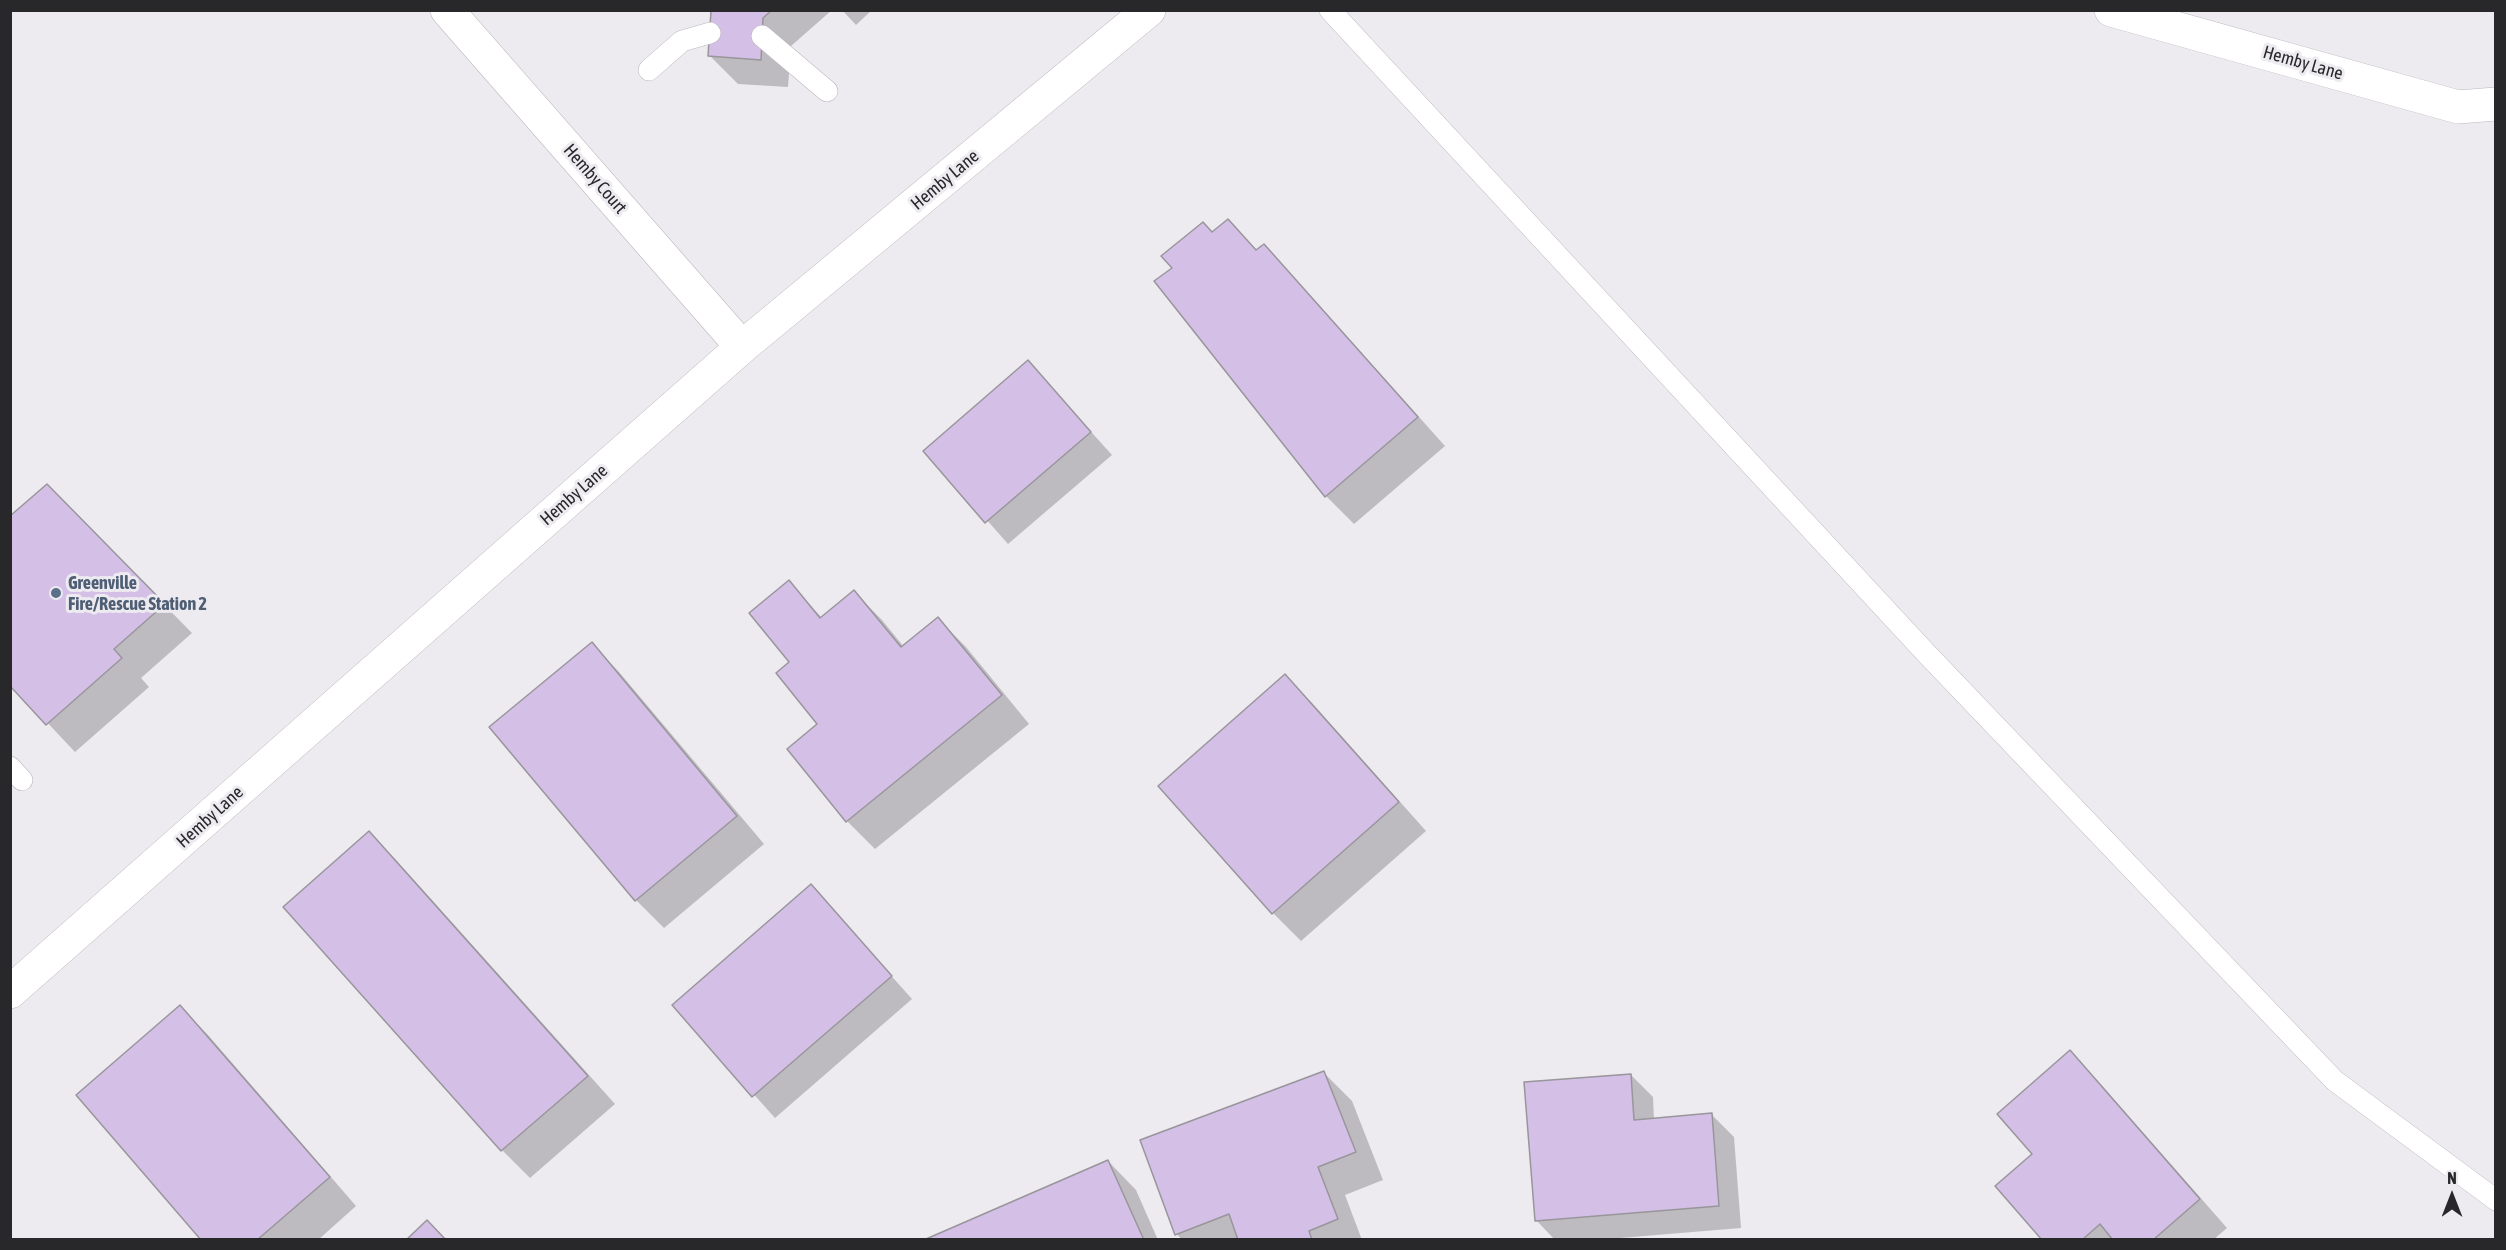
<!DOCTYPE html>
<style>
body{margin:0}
#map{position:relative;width:2506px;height:1250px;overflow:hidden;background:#edeaf0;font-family:"Asap Condensed",sans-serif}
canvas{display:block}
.frame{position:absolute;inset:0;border:12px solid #282729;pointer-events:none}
.north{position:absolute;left:2422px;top:1166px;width:60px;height:60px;-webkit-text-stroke:4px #edeaf0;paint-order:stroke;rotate:0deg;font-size:16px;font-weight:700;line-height:24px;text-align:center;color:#282729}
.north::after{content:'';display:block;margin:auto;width:21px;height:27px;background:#282729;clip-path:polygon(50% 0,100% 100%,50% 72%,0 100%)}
</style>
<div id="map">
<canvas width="2506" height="1250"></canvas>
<div class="frame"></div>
<div class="north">N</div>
</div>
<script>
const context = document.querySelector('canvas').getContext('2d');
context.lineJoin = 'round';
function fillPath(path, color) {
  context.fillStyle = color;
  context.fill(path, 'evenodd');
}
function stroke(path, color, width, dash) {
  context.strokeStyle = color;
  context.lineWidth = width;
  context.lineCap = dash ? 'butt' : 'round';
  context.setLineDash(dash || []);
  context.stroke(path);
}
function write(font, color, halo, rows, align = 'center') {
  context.font = font + ' "Asap Condensed",sans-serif';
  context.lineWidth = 6;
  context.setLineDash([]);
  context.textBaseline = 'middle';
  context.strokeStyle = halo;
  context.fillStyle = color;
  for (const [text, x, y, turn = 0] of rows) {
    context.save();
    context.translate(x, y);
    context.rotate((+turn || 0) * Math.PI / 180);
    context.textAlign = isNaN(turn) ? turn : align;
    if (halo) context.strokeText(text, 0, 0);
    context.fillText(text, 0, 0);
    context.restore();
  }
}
fillPath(new Path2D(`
 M 713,10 L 832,10 L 791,46 L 788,87 L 738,84 L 710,56 Z
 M 842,10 L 872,10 L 856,25 Z
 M 1228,221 L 1257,251 L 1263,246 L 1291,274 L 1445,446 L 1354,524 L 1326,496 L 1174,268 Z
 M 1028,362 L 1112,455 L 1008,544 L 926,451 Z
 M 47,486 L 192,633 L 141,678 L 149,687 L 75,752 L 10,683 Z
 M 789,582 L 822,618 L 854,592 L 882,620 L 904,647 L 938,619 L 966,647 L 1029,724 L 875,849 L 847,821 L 789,749 L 819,724 L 791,662 Z
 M 592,644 L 619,672 L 764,844 L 664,928 L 636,900 Z
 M 1285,676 L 1313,704 L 1426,831 L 1301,941 L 1273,913 L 1160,786 Z
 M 369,833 L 397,861 L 615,1104 L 530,1178 L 502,1150 L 285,907 Z
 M 811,886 L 912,999 L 775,1118 L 674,1005 Z
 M 180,1007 L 208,1035 L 356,1206 L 318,1240 L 203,1240 Z
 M 2070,1052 L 2097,1080 L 2227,1228 L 2213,1240 L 2044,1240 L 2034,1154 Z
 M 1324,1073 L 1352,1101 L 1383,1180 L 1345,1195 L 1362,1240 L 1182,1240 L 1177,1234 Z
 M 1631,1075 L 1653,1097 L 1654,1120 L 1712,1115 L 1734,1137 L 1741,1228 L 1596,1240 L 1555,1240 L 1537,1221 Z
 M 1108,1161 L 1136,1190 L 1158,1240 L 929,1240 Z`), '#0003');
const building = new Path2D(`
 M 772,10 L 763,18 L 761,60 L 708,56 L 711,11 Z
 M 1228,219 L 1256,250 L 1264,244 L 1418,417 L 1325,497 L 1154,281 L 1172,268 L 1161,256 L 1203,222 L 1212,232 Z
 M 1028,360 L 1091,432 L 985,523 L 923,451 Z
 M 47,484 L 165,604 L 114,649 L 122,658 L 46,725 L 10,686 L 10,516 Z
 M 789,580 L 820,618 L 854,590 L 901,647 L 938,617 L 1002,695 L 846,822 L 787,749 L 817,724 L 776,673 L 789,662 L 749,613 Z
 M 592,642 L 737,816 L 635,901 L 489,727 Z
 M 1285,674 L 1399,802 L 1272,914 L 1158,786 Z
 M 369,831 L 588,1076 L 501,1151 L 283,907 Z
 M 811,884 L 892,976 L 752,1097 L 672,1005 Z
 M 180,1005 L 330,1177 L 257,1240 L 201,1240 L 76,1095 Z
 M 2070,1050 L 2200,1199 L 2153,1240 L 2113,1240 L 2100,1224 L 2082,1240 L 2042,1240 L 1995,1186 L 2032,1154 L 1997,1114 Z
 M 1324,1071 L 1356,1152 L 1318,1167 L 1338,1219 L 1309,1231 L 1312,1240 L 1238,1240 L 1229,1214 L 1175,1235 L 1140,1140 Z
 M 1631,1074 L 1634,1120 L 1712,1113 L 1719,1206 L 1535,1221 L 1524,1082 Z
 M 1108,1160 L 1144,1240 L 926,1239 Z
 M 427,1220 L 446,1240 L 406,1240 Z`);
fillPath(building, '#d4c0e7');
stroke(building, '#98959b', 1.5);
const service = new Path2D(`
 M 1330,10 L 1925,652 L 2335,1081 L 2496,1200
 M 762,36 L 827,91
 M 649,70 L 682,41 L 710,33
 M 10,767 L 22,780`);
const minor = new Path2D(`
 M 447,10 L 742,347
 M 2111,10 L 2458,107 L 2496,104
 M 10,992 L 742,347 L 1149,10`);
stroke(service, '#bbb7be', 22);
stroke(minor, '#bbb7be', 34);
stroke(service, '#fff', 21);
stroke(minor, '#fff', 33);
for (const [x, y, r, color] of [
 [56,593,6,"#5c6f8a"]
]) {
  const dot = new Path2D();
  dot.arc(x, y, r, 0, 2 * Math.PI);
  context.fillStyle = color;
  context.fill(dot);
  stroke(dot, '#edeaf0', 2);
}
write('18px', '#282729', '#edeaf0', [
 ["Hemby Lane",2303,63,16],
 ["Hemby Court",595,179,49],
 ["Hemby Lane",945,180,-40],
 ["Hemby Lane",574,495,-41],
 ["Hemby Lane",210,817,-42]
]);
write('bold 18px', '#4e5e75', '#edeaf0', [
 ["Greenville",68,583],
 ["Fire/Rescue Station 2",68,604]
], 'left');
</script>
